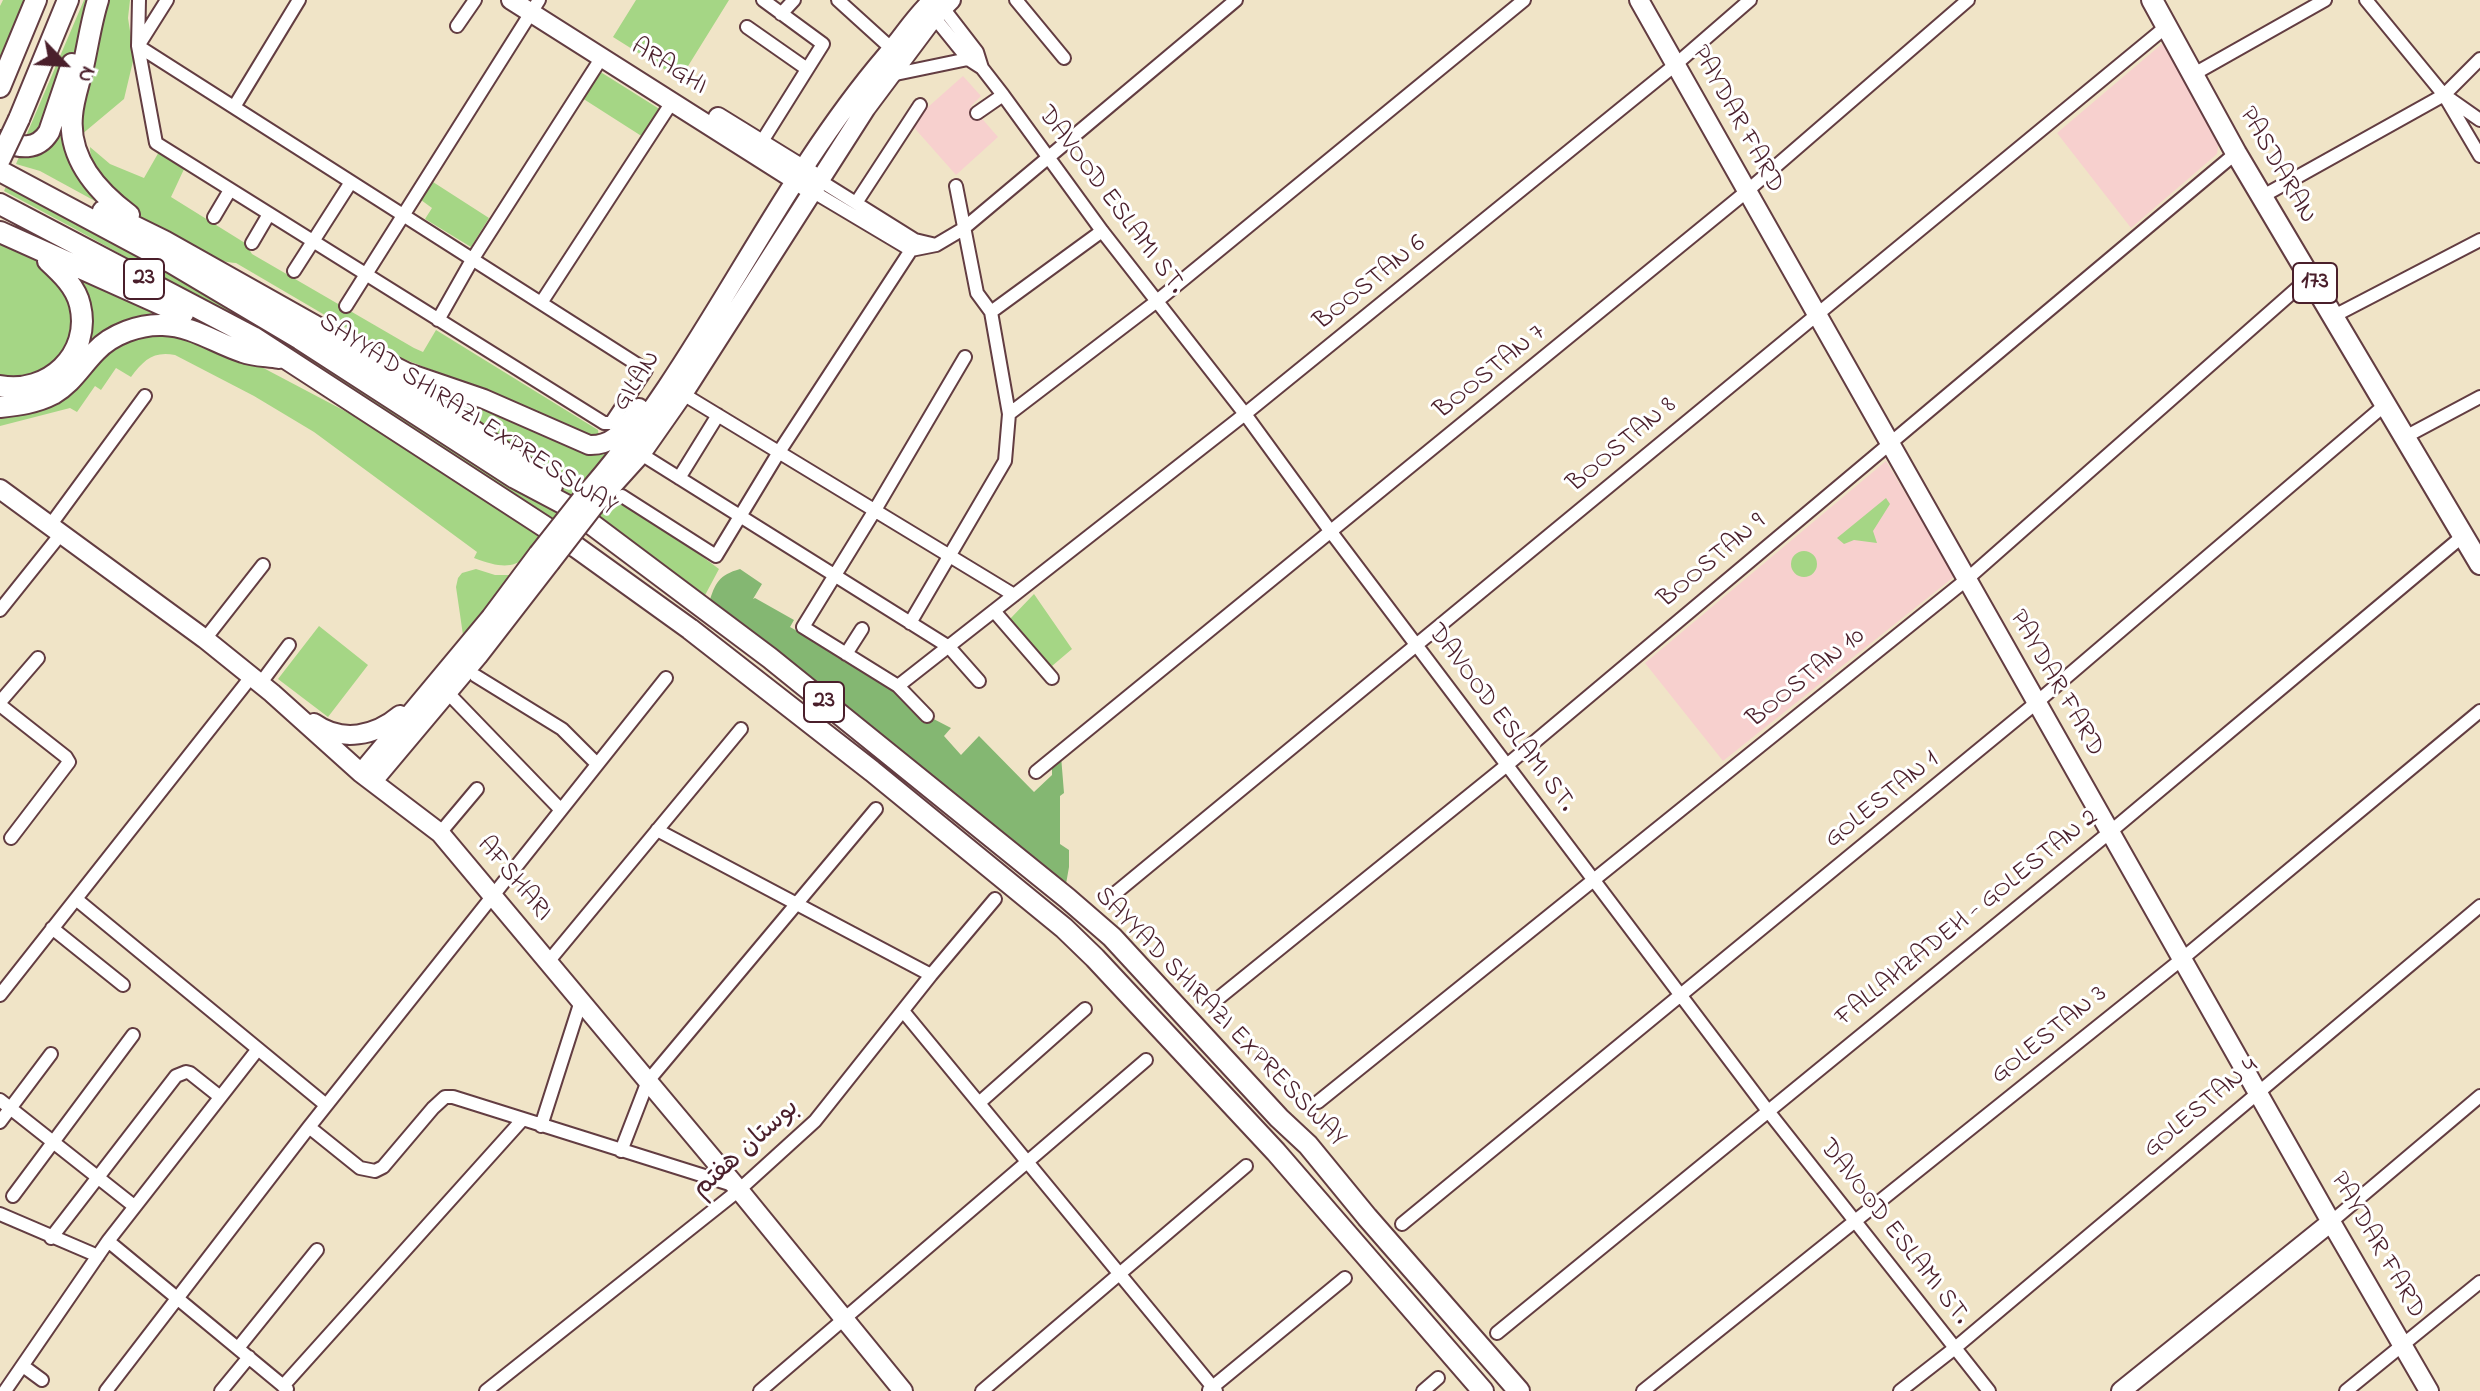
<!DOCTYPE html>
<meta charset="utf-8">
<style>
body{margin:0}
#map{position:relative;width:2480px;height:1391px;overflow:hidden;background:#f0e4c7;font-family:"Indie Flower",sans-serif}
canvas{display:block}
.north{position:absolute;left:24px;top:24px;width:80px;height:80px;-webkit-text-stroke:6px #fff;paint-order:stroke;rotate:115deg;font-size:22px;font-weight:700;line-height:32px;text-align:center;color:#4a1f2b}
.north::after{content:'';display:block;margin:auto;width:28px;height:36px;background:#4a1f2b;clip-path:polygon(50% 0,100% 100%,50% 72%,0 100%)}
</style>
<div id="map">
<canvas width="2480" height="1391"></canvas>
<div class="north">N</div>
</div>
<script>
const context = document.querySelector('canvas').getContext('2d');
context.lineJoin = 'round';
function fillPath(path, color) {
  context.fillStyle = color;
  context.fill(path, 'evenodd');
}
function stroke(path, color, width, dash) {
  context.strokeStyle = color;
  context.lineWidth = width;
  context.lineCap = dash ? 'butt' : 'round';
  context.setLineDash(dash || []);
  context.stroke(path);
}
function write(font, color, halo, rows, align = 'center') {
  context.font = font + ' "Indie Flower","Playpen Sans Arabic",sans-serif';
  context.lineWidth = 6;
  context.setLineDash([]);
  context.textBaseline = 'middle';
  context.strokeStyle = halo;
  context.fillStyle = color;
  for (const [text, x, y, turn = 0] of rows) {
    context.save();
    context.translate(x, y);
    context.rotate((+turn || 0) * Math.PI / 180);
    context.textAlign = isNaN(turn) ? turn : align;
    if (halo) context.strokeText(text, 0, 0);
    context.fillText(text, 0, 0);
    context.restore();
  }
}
fillPath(new Path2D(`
 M 2163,43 L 2219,140 L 2217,154 L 2131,228 L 2057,133 Z
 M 963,76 L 981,96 L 971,106 L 998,137 L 956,175 L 910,123 Z
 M 1886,461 L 1955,576 L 1723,761 L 1645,663 Z`), '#f7d0ce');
fillPath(new Path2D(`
 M 3,0 L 25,0 L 0,60 L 0,6 Z
 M 84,0 L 93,0 L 49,126 L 23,143 Z
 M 107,0 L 130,0 L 128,18 L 134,57 L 124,99 L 81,135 L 75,131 Z
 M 636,0 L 729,0 L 680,79 L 613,37 Z
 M 599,71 L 661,110 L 643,137 L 582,98 Z
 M 59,111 L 66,124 L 128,219 L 40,171 L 16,164 L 22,150 Z
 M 90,147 L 110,164 L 144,178 L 160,150 L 185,167 L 171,197 L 245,243 L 252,254 L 414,348 L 423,352 L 436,330 L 598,430 L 599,438 L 594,442 L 482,389 L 393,355 L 236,263 C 205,262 135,219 113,196 C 101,183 90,164 90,147 Z
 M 8,182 L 235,310 L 565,516 L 558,524 C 380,403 194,291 4,191 Z
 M 433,182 L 489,218 L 471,247 L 425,219 L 432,208 L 421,200 Z
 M 0,238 L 42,261 L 72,296 L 73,339 L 47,372 L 0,381 Z
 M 55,263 L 192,321 L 240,347 C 189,323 139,304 92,350 C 60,382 50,403 0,404 L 0,395 C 50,398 98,357 84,304 C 80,287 67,274 55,263 Z
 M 152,330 L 216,343 L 379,429 L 549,537 C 521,565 513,573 474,558 L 477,552 L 314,432 L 254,396 L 175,355 C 153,351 144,360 131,377 L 116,368 L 101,390 L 95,386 L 77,412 L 70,408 L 0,426 L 0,412 L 103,350 Z
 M 375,362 L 568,440 L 620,438 L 577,501 L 548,478 Z
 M 615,492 L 719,569 L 703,599 L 593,517 Z
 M 1886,498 L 1890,504 L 1873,531 L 1877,543 L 1854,540 L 1844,544 L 1837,538 Z
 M1791 564a13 13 0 1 1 26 0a13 13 0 1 1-26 0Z
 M 476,569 L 495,575 L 510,575 L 513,579 L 460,640 L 463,635 L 456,587 L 458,578 L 462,573 Z
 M 1034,594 L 1072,649 L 1052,666 L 1009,620 Z
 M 319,626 L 368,665 L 328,717 L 278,679 Z`), '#a5d685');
fillPath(new Path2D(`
 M 740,569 L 762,584 L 753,599 L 755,598 L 794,620 L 790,627 L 843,657 L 898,692 L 924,714 L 951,728 L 944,736 L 961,755 L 979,736 L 1034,792 L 1052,775 L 1052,766 L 1061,756 L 1064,793 L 1060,796 L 1060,844 L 1069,850 L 1069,867 L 1066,884 L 709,603 C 715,583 719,575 740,569 Z`), '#84b772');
const minor = new Path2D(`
 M 838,0 L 892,49
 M 1016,0 L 1064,58
 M 2366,0 L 2444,95 L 2480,156
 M 943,8 L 977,52 L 982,68
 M 781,14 L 794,0
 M 934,17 L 968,59 L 982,68 L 1003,95 L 1102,231 L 1245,414 L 1331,532 L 1768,1111 L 1989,1391
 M 457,26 L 475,0
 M 747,27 L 807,69
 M 138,46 L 646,370 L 611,423 L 604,423 L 156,143 L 138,46 L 139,0
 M 138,46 L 167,0
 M 2194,74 L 2325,0
 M 891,75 L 968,59
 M 2450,99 L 2480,120
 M 234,107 L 299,0
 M 977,113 L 1003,95
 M 761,143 L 823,44 L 763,0
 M 812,191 L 911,250 L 936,245 L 915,240 L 819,180
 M 2263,196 L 2444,95 L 2480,59
 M 856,203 L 920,105
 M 214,217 L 230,190
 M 252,243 L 269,214
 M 936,245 L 963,229 L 1236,0
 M 294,271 L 351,182
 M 541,303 L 672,102
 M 346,306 L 539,0
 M 991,312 L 1102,231
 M 2334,316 L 2480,240
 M 438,320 L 472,260 L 602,57
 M 683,394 L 1014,595
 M 1009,414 L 1157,301 L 1524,0
 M 2405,437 L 2480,397
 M 641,454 L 949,647 L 979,681
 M 679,478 L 718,415
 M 622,496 L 716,556 L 779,452 L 911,250
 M 49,527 L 145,396
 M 0,610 L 60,535
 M 994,611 L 1052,678
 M 910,623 L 1005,461 L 1009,414 L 991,312 L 977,293 L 956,186
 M 205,639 L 263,565
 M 846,654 L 862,629
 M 476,676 L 562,729 L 597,764
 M 260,684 L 289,645
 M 898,686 L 1245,414 L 1675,65 L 1750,0
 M 447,692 L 561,810
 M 0,702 L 38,658
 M 0,705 L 66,757 L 69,762 L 11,838
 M 927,716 L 898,686 L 803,627 L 875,510 L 965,357
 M 1036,772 L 1746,192 L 1968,0
 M 657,830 L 931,975
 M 440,833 L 477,789
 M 76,899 L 326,1105
 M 1107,900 L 2167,26
 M 52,928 L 123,985
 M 548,962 L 741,729
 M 0,995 L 251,677
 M 1215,1001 L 1507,765 L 2236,153
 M 903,1011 L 1216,1391
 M 0,1100 L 134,1206
 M 1318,1102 L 1966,580 L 2311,276
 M 979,1103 L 1085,1009
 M 0,1122 L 51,1054
 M 541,1126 L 581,1001
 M 309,1127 L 360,1168 L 375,1171 L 383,1167 L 433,1108 L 445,1097 L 453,1097 L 733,1185
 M 621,1151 L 648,1081 L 876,809
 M 13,1196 L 133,1035
 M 0,1214 L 98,1256
 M 2331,1222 L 2480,1096
 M 1402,1224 L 2036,703 L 2386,404
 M 51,1238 L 176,1076 L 186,1072 L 190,1073 L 219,1096
 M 108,1241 L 287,1389
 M 1497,1333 L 2110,832 L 2464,535
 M 238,1348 L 317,1250
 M 23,1366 L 42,1380
 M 283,1386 L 523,1119
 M 1209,1390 L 1345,1278
 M 5,1391 L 108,1241 L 258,1049
 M 106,1391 L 309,1127 L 666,678
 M 221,1391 L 249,1357
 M 486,1391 L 739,1190 L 815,1121 L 931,975 L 995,899
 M 760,1391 L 1146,1060
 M 982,1391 L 1246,1166
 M 1423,1391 L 1438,1378
 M 1643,1391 L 2182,959 L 2480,711
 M 1900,1391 L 1955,1348 L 2480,906
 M 2346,1391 L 2480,1282`);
const secondary = new Path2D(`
 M 511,0 L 806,187
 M 1639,0 L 2331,1222 L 2429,1391
 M 718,117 L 812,175
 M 344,341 L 408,373 L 484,399 L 589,445 C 616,446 624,427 639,408
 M 0,489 L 205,639 L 272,693 L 361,773 L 440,833 L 739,1190 L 903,1391
 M 583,497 C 702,364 770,192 886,56 C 902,38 915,16 933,0
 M 594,506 L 641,454 L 683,394 L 866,108 L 934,17 L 951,0
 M 314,723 C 342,743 375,736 400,715
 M 361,773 L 491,617 L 538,554
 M 373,781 L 478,656 L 550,563
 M 2121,1391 L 2331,1222`);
const primary = new Path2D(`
 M 2152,0 L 2236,153 L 2480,564`);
const trunk = new Path2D(`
 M 98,0 C 91,22 88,45 83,67 C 79,84 73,100 72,116 C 68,159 97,191 129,215
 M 0,87 L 36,0
 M 19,119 L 68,0
 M 0,141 C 20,148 37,151 49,132 L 72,64
 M 0,171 L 172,263 L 300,339 L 515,478 L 566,505 L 770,658 L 1067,898 L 1112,937 L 1279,1118 L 1308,1145 L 1367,1217 L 1519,1391
 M 0,204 L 253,337 L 576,547 L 690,629 L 872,771 L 1064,928 L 1095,958 L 1276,1152 L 1483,1391
 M 103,211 L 164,241 L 315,326 L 345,351 L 454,417 L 552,486
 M 0,232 L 183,314
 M 0,386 C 47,395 92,355 80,305 C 76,287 61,273 48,261
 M 0,407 C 18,405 36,403 53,394 C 72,383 81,366 96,351 C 112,334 140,324 163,325 C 193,326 215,343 243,352 C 254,356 268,356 279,358`);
stroke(minor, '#633d42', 16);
stroke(secondary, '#633d42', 22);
stroke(primary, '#633d42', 24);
stroke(trunk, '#633d42', 24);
stroke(minor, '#fff', 12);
stroke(secondary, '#fff', 18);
stroke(primary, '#fff', 20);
stroke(trunk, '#fff', 20);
const secondaryBridge = new Path2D(`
 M 538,554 L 583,497
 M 550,563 L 594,506`);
const trunkBridge = new Path2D(`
 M 0,159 L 19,119`);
stroke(secondaryBridge, '#633d42', 22, []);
stroke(trunkBridge, '#633d42', 24, []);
stroke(secondaryBridge, '#fff', 18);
stroke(trunkBridge, '#fff', 20);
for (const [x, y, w] of [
 [144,279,40],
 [2315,283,44],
 [824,702,40]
]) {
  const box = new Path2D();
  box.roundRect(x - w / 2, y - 20, w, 40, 6);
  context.fillStyle = '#fff';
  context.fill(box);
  stroke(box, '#4a1f2b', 2);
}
write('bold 24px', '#4a1f2b', null, [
 ["23",144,279],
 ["173",2315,283],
 ["23",824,702]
]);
write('26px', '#4a1f2b', '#fff', [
 ["ARAGHI",668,68,32],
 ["PAYDAR FARD",1736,120,61],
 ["PASDARAN",2276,166,60],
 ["DAVOOD ESLAMI ST.",1110,201,53],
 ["BOOSTAN 6",1371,284,-39],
 ["BOOSTAN 7",1491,373,-39],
 ["GILAN",638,382,-57],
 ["SAYYAD SHIRAZI EXPRESSWAY",467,416,33],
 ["BOOSTAN 8",1623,446,-40],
 ["BOOSTAN 9",1713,562,-40],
 ["BOOSTAN 10",1807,679,-39],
 ["PAYDAR FARD",2055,684,60],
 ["DAVOOD ESLAMI ST.",1500,719,53],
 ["GOLESTAN 1",1883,801,-39],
 ["AFSHARI",513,880,50],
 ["FALLAHZADEH - GOLESTAN 2",1968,919,-39],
 ["SAYYAD SHIRAZI EXPRESSWAY",1219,1018,46],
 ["GOLESTAN 3",2050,1036,-39],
 ["GOLESTAN 4",2202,1109,-40],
 ["بوستان هفتم",747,1150,-42],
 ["DAVOOD ESLAMI ST.",1893,1233,52],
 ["PAYDAR FARD",2376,1246,60]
]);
</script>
